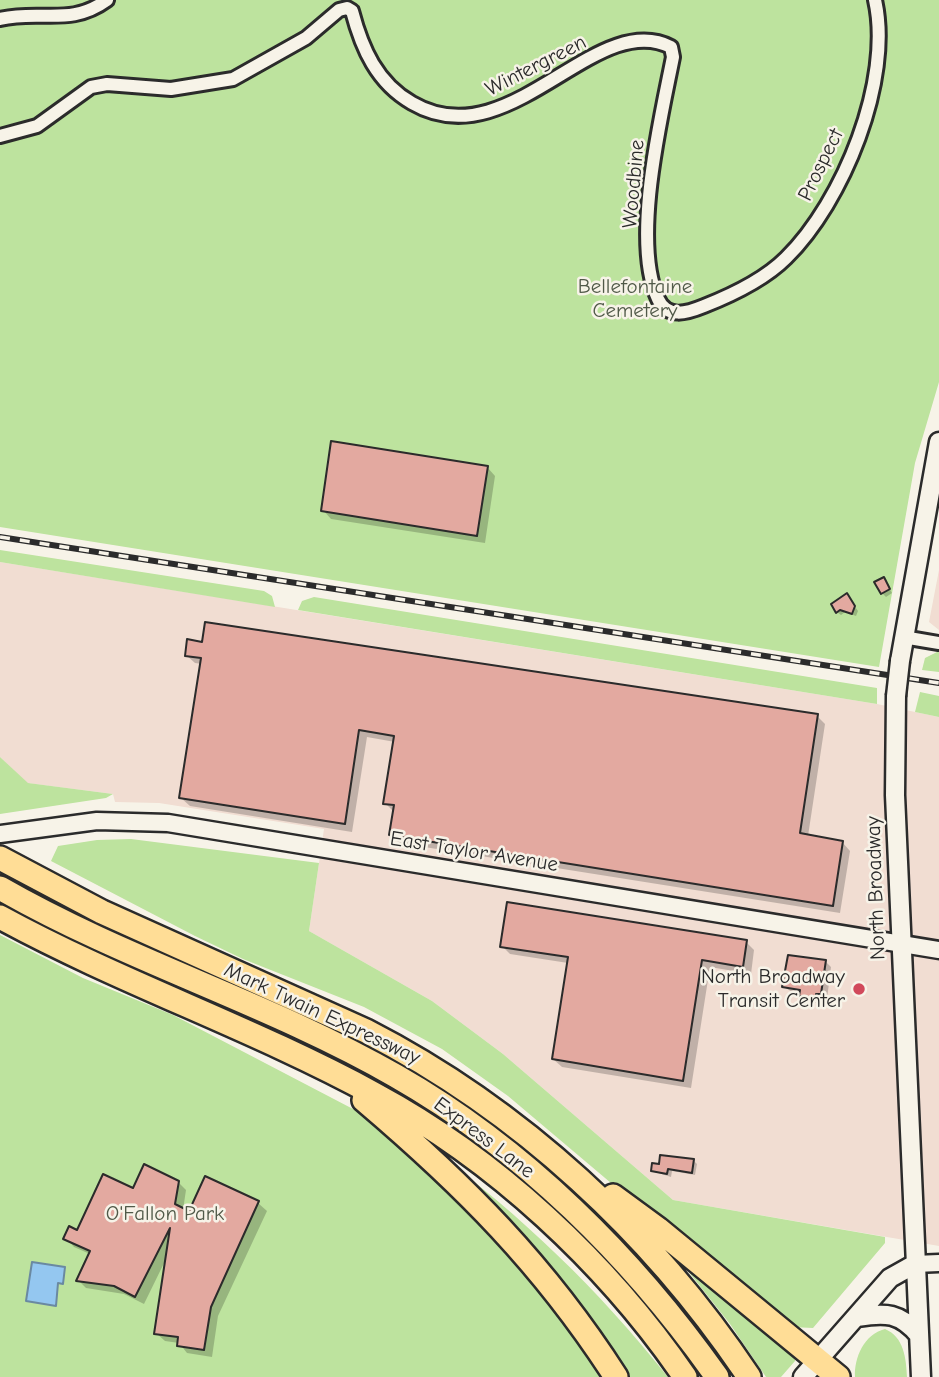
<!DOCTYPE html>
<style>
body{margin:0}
canvas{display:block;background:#f7f3e8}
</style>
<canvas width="939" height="1377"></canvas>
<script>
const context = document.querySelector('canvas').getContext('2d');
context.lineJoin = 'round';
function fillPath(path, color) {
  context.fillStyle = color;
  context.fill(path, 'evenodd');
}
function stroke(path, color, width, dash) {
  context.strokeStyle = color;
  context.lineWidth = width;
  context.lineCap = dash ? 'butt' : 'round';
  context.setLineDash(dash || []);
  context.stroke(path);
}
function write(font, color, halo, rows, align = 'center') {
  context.font = font + ' "Comic Neue",sans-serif';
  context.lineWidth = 5;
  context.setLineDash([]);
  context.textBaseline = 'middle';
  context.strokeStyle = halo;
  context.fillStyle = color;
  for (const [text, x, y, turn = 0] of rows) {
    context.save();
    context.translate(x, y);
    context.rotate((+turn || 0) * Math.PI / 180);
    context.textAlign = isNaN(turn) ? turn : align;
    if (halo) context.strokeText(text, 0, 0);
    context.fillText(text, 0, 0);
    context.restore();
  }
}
fillPath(new Path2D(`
 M 0,562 L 877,704 L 939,717 L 939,1246 L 673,1200 L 503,1054 L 432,1001 L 309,931 L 324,829 L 159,803 L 115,802 L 113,794 L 27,783 L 0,757 Z
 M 939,570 L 939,630 L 929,622 Z`), '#f1ddd2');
fillPath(new Path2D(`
 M 0,0 L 939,0 L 939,382 L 915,463 L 879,667 L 0,527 Z
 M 0,550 L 264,591 L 272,596 L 275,607 L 0,562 Z
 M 314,597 L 877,688 L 877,704 L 298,610 L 302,601 Z
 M 939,651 L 939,672 L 922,670 L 925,658 Z
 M 920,692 L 939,696 L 939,717 L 915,712 Z
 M 0,757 L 28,783 L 113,794 L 106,798 L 0,814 Z
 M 131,839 L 319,863 L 309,931 L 432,1001 L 503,1054 L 673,1200 L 885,1237 L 885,1243 L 813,1328 L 792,1327 L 624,1194 L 508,1096 L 442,1049 L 364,1007 L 243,959 L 195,936 L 51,861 L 58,846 L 97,840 Z
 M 0,935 L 83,978 L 173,1015 L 376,1121 L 460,1191 L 609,1377 L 0,1377 Z
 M 432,1149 C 522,1216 598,1289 668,1377 L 621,1377 Z
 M 664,1241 L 795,1355 L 795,1361 L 781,1377 L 766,1377 L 730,1324 Z
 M 885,1329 C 904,1337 906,1358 907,1377 L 855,1377 C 854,1358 864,1334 885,1329 Z`), '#bde39e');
const water = new Path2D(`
 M 32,1262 L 65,1267 L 63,1284 L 58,1283 L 56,1306 L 26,1301 Z`);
fillPath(water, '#94c7f0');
stroke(water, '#6a89a1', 2);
fillPath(new Path2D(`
 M 487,467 L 495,476 L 485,543 L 331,519 L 323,510 Z
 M 884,579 L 892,593 L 886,597 L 882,593 Z
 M 847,595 L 858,611 L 856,616 L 845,612 L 841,615 L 837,612 Z
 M 186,655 L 817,716 L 825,724 L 808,836 L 842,842 L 850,851 L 840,913 L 399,843 L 391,834 L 393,811 L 385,803 L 395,742 L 367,737 L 352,832 L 190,806 L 181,798 L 202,664 L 195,663 Z
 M 746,942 L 754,950 L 751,974 L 710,967 L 691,1088 L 562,1067 L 553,1059 L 568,963 L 510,954 L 502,946 Z
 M 825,961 L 831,967 L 827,999 L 821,999 L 821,1004 L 807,1001 L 784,987 Z
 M 694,1161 L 697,1164 L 695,1175 L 672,1171 L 671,1177 L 652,1171 L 661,1166 Z
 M 206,1179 L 258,1203 L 267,1211 L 218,1316 L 212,1357 L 187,1353 L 179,1343 L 165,1341 L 156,1333 L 166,1259 L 144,1304 L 124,1294 L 86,1288 L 78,1280 L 90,1254 L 74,1247 L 66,1238 L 134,1190 L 178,1182 L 186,1190 L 183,1210 L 190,1214 Z`), '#0003');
const building = new Path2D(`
 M 331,441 L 488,466 L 477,536 L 321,511 Z
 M 884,577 L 890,589 L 881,594 L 874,582 Z
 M 847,593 L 855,606 L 852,614 L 840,610 L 836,613 L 831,604 Z
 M 205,622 L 818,714 L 800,833 L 843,841 L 833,906 L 389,835 L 394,805 L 383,804 L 394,736 L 359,730 L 345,824 L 179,798 L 201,658 L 185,656 L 187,639 L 202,642 Z
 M 507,902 L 747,940 L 743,967 L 702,960 L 683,1081 L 552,1059 L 568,957 L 500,947 Z
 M 788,955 L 826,960 L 821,994 L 816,994 L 816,999 L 799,996 L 800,990 L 782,987 Z
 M 660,1155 L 694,1159 L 692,1173 L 668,1169 L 667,1174 L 651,1171 L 652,1163 L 659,1164 Z
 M 144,1164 L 179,1181 L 175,1204 L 189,1211 L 205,1176 L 259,1201 L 211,1307 L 204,1350 L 177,1346 L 178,1337 L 154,1334 L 170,1228 L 135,1297 L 114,1286 L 76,1281 L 90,1251 L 63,1239 L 69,1226 L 77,1230 L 103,1174 L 133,1188 Z`);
fillPath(building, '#e3a9a0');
stroke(building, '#2b2b2b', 2);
const minor = new Path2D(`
 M 0,19 C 41,9 70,27 107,0
 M 0,136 L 37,126 L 91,87 L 107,84 L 171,89 L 233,79 L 306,38 L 339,10 L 347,8 L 352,11 C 362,49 377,83 412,103 C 509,160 595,8 671,47 L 673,57 C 661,118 631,241 658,299 C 667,319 687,313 704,306 C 732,295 764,280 786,258 C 843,202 893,80 875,0
 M 903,637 L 939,643`);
const tertiary = new Path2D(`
 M 0,834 L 97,821 L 168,823 L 939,950
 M 915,1264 L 939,1263`);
const secondary = new Path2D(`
 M 900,661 L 939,442
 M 896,696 L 895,795 L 921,1377
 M 858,1317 C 886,1312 900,1313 919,1335
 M 803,1377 L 890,1278 L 915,1264`);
const motorway = new Path2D(`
 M 0,858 L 102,912 L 366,1031 C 520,1110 653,1233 749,1377
 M 0,888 C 127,961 269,1003 396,1076 C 524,1149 633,1258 717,1377
 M 0,917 C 121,983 253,1028 374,1094 C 495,1159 607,1263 685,1377
 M 364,1100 C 464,1185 544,1265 616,1377
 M 613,1196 L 658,1229 L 838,1377`);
stroke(minor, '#2b2b2b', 18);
stroke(tertiary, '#2b2b2b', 21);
stroke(secondary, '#2b2b2b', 23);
stroke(motorway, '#2b2b2b', 28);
stroke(minor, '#f7f3e8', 12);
stroke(tertiary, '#f7f3e8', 16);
stroke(secondary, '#f7f3e8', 18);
stroke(motorway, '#ffdd96', 23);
const rail = new Path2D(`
 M 0,537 L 939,683`);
stroke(rail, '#2b2b2b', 6);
stroke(rail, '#f7f3e8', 3.5, [10]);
const secondaryBridge = new Path2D(`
 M 896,696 L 900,661`);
stroke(secondaryBridge, '#2b2b2b', 23, []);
stroke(secondaryBridge, '#f7f3e8', 18);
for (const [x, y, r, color] of [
 [859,989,7,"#d1495b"]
]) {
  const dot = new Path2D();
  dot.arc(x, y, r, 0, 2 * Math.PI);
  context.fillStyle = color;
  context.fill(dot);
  stroke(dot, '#f7f3e8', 2.5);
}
write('21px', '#2b2b2b', '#f7f3e8', [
 ["Wintergreen",536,66,-27],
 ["Prospect",821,165,-64],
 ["Woodbine",634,184,-85],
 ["East Taylor Avenue",474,852,9],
 ["North Broadway",876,888,-92],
 ["Mark Twain Expressway",322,1014,25],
 ["Express Lane",484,1138,37]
]);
write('21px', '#505948', '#f7f3e8', [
 ["Bellefontaine",635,287],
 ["Cemetery",635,311],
 ["O'Fallon Park",165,1214]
]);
write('21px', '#2b2b2b', '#f7f3e8', [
 ["North Broadway",845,977],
 ["Transit Center",845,1001]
], 'right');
</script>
